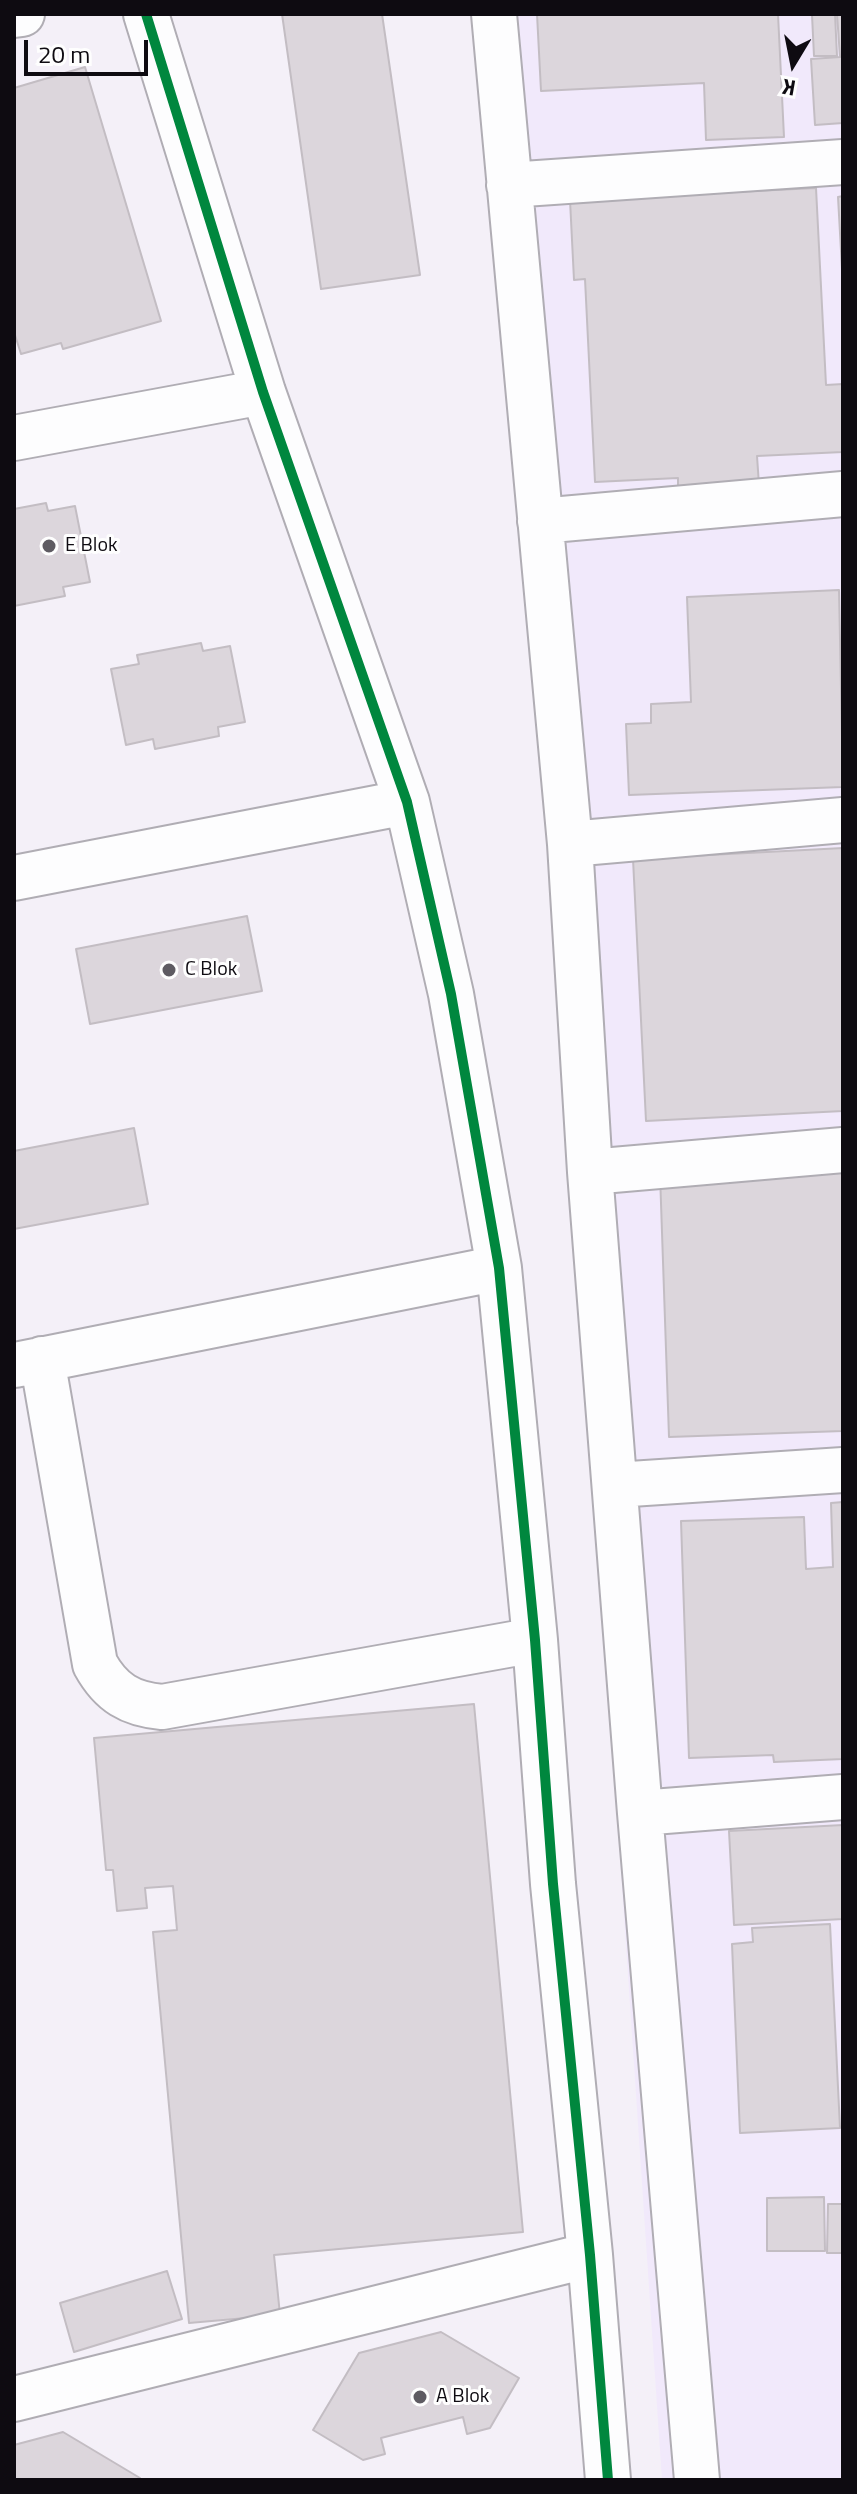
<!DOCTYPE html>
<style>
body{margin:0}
#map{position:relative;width:857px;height:2494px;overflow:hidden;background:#f4f0f8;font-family:"Titillium Web",sans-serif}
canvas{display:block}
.frame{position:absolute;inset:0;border:16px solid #0e0b11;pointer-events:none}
.north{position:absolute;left:753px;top:24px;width:80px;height:80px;-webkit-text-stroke:6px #fefefe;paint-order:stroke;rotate:190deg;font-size:22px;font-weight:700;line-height:32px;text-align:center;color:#0e0b11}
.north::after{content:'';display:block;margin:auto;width:28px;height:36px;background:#0e0b11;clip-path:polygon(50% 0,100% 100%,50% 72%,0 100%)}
.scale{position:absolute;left:24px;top:40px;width:124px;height:36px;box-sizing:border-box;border:4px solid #0e0b11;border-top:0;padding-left:10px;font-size:24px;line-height:28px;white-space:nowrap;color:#0e0b11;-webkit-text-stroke:6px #fefefe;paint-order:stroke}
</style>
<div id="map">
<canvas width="857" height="2494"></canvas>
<div class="frame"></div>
<div class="north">K</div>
<div class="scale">20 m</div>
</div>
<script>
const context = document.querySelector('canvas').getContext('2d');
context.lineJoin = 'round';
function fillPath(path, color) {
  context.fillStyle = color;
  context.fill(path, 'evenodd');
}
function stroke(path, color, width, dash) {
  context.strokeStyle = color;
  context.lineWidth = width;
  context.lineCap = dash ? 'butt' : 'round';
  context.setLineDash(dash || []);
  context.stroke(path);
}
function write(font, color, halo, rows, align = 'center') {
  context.font = font + ' "Titillium Web",sans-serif';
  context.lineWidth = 6;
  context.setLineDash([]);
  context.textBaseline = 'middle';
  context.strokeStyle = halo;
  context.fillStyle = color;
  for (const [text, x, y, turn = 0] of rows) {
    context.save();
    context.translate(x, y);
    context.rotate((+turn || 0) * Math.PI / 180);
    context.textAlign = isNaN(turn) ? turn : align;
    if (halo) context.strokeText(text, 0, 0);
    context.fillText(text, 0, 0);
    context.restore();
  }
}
fillPath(new Path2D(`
 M 482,14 L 843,14 L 843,2480 L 662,2480 L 532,550 Z`), '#f1e9fb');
const building = new Path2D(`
 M 282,14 L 382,14 L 420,275 L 321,289 Z
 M 537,14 L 778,14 L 784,137 L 706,140 L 704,83 L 541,91 Z
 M 835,14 L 837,56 L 814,56 L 812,15 Z
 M 837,14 L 843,14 L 843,123 L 815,125 L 811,59 L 840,57 Z
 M 85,67 L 161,321 L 63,349 L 61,343 L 21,354 L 14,332 L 14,88 Z
 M 816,188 L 826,385 L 843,384 L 843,452 L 757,456 L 759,485 L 678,489 L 678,478 L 595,482 L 585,279 L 574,280 L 570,200 Z
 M 843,196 L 843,287 L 838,197 Z
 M 46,503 L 48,511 L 75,506 L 90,582 L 63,587 L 65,596 L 14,606 L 14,509 Z
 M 839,590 L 843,787 L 629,795 L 626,724 L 651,723 L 651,704 L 691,702 L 687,597 Z
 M 201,643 L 203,651 L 230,646 L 245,722 L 218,727 L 219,736 L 155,749 L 153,739 L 126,745 L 111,669 L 139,664 L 137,655 Z
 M 843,848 L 843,1111 L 646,1121 L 633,859 Z
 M 247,916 L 262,991 L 90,1024 L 76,949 Z
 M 134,1128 L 148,1204 L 14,1229 L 14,1151 Z
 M 843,1168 L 843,1431 L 669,1437 L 660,1174 Z
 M 843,1502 L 843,1759 L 774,1762 L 773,1755 L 689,1758 L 681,1521 L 804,1517 L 806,1569 L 833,1567 L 831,1503 Z
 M 474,1704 L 523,2232 L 274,2255 L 280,2315 L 189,2323 L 153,1932 L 177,1930 L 173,1886 L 145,1888 L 147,1908 L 117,1911 L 113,1870 L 106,1870 L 94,1738 Z
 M 843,1825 L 843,1919 L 734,1925 L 729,1831 Z
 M 830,1924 L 840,2128 L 740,2133 L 732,1944 L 753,1942 L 752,1928 Z
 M 824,2197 L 825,2251 L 767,2251 L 767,2198 Z
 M 828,2204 L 843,2204 L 843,2253 L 827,2253 Z
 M 167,2271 L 182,2319 L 74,2352 L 60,2303 Z
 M 441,2332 L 519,2378 L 490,2428 L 467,2434 L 463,2417 L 381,2438 L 385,2454 L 363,2460 L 313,2430 L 359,2353 Z
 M 63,2432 L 140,2478 L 139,2480 L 14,2480 L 14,2445 Z`);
fillPath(building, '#dcd6dc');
stroke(building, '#c3bdc3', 2);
const minor = new Path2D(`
 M 146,14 L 263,392 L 407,802 L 451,994 L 499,1268 L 535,1640 L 553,1884 L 590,2255 L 608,2480
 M 494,14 L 570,844 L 590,1172 L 640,1813 L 697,2480
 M 14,15 L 22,14
 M 509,185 L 843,162
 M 14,438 L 263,392
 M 540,521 L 843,494
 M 570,844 L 843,820
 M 14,878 L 407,802
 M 590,1172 L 843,1150
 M 42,1359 L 95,1664 C 111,1693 130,1704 162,1707 L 535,1640
 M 15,1365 L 499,1268
 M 615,1485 L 843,1470
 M 640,1813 L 843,1797
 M 14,2399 L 590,2255`);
stroke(minor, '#b0adb4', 48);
stroke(minor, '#fdfdfe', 44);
stroke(new Path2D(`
 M 146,14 L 263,392 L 407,802 L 451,994 L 499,1268 L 535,1640 L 553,1884 L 590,2255 L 608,2480`), '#00873e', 10);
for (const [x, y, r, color] of [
 [49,546,8,"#5e5b62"],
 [169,970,8,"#5e5b62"],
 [420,2397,8,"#5e5b62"]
]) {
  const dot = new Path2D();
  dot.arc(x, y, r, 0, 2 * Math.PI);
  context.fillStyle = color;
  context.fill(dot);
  stroke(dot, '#fefefe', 3);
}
write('20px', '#0e0b11', '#fefefe', [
 ["E Blok",65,546],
 ["C Blok",185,970],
 ["A Blok",436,2397]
], 'left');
</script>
